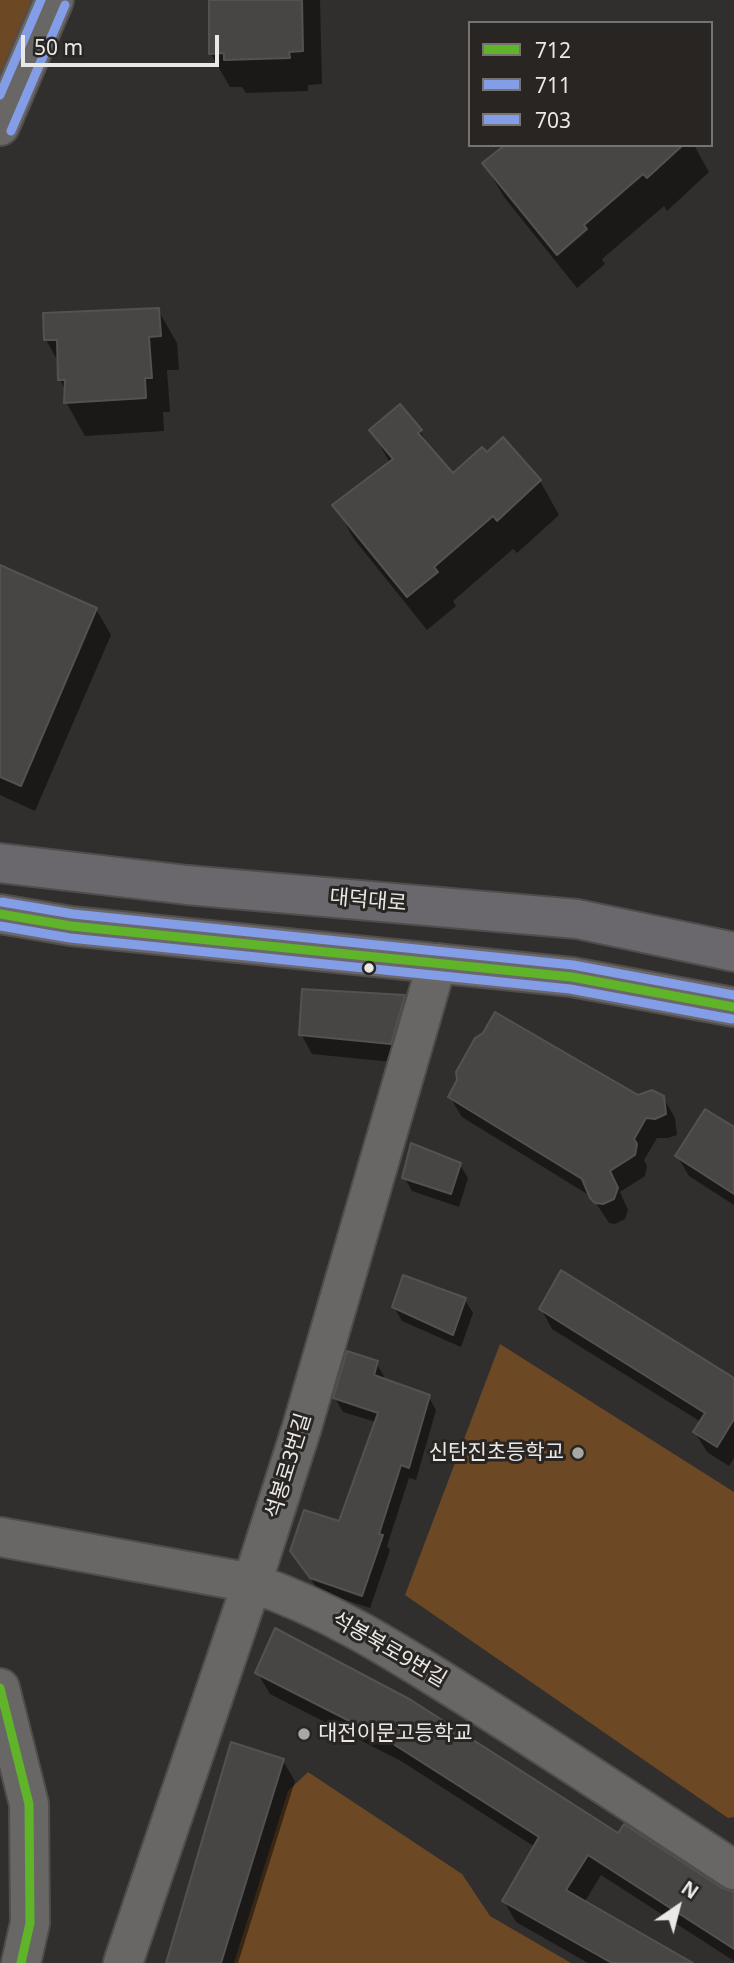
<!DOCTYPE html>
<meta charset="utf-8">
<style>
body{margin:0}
#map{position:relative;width:734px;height:1963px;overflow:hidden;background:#312f2d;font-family:"Noto Sans",sans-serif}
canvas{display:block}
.legend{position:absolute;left:468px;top:21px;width:245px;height:126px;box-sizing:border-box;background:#282522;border:2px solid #767370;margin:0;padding:9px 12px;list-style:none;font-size:21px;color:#eae8e6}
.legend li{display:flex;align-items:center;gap:14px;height:35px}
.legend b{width:35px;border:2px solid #767370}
.north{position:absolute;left:643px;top:1872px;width:70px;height:70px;-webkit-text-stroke:5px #282522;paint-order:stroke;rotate:35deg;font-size:19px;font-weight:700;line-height:28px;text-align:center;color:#eae8e6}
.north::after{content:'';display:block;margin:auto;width:24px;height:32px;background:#eae8e6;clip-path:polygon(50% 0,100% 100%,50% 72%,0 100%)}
.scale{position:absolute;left:21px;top:35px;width:198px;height:32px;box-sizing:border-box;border:4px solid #eae8e6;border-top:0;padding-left:9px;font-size:21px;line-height:24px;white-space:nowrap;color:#eae8e6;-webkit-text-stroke:5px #282522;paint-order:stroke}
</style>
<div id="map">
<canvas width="734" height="1963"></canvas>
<ul class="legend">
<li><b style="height:9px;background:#5fb42a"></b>712</li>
<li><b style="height:9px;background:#839de6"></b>711</li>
<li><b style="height:9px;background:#839de6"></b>703</li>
</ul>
<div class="north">N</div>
<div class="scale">50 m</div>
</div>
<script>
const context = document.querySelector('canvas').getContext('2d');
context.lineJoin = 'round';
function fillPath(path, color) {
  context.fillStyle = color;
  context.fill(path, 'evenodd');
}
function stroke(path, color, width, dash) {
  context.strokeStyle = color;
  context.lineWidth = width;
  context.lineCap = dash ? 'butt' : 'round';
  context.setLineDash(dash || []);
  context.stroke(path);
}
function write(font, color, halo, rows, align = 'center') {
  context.font = font + ' "Noto Sans","Noto Sans KR",sans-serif';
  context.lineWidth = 6;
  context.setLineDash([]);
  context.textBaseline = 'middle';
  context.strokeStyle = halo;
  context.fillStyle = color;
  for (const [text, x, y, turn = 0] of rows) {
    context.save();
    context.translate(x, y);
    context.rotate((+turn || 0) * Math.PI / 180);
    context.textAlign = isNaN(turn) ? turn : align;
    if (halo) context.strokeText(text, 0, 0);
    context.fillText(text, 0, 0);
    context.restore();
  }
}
fillPath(new Path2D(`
 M 0,0 L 44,0 L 0,104 Z
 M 500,1344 L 734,1492 L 734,1817 L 728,1818 L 405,1595 Z
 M 308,1772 L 462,1874 L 490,1916 L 571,1963 L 234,1963 L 288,1791 Z`), '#6c4824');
fillPath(new Path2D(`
 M 210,0 L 320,0 L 322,84 L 308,85 L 308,91 L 246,93 L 242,87 L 230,87 L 211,54 Z
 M 508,145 L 694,145 L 709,172 L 667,211 L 664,206 L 602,259 L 605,264 L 577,288 L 504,197 L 484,163 Z
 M 158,310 L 177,343 L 179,370 L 167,370 L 170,412 L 163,412 L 164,431 L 85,436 L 66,402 L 66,391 L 60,380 L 59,363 L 46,340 Z
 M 372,431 L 420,431 L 432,451 L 453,475 L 487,455 L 503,440 L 540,481 L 559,515 L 517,553 L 513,549 L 453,601 L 456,606 L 427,630 L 354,539 L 335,505 L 390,463 Z
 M 0,567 L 96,609 L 111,635 L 35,811 L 0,795 Z
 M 404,997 L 415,1017 L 402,1063 L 312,1054 L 301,1034 Z
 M 450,1097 L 663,1097 L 675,1118 L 677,1135 L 668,1138 L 657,1138 L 644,1160 L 647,1166 L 645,1176 L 620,1192 L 628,1210 L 625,1219 L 615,1224 L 609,1223 L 592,1197 L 462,1117 Z
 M 734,1129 L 734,1205 L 689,1176 L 677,1156 Z
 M 460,1165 L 468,1178 L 459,1207 L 412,1191 L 404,1177 Z
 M 465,1300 L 473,1313 L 461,1347 L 402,1321 L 394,1307 Z
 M 541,1309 L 732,1378 L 734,1375 L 734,1458 L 729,1466 L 707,1452 L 695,1432 L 701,1422 L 552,1329 Z
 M 376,1363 L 384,1376 L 383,1380 L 428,1396 L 436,1410 L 416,1480 L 409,1478 L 387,1546 L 390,1550 L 370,1608 L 319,1591 L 292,1551 L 340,1523 L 376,1422 L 343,1412 L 335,1398 Z
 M 257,1672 L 619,1836 L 721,1890 L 734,1893 L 734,1961 L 601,1875 L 584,1903 L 689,1963 L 588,1963 L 516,1922 L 504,1901 L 535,1847 L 401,1761 L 270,1694 Z
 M 283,1761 L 295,1781 L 238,1963 L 168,1963 Z`), '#0007');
const building = new Path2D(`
 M 209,0 L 302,0 L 303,51 L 289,52 L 290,58 L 224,60 L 224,53 L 209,54 Z
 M 505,145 L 683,145 L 647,178 L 643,174 L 584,225 L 587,229 L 557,255 L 482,163 Z
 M 159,308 L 161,336 L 149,337 L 152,378 L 145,378 L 146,398 L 64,403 L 65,380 L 58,380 L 57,340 L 44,340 L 43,313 Z
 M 400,404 L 422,430 L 418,433 L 453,473 L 482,447 L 487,452 L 503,437 L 541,480 L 497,521 L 493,516 L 434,567 L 438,572 L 407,597 L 332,505 L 393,459 L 369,430 Z
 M 0,565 L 97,608 L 21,786 L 0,777 Z
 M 302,989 L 405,995 L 391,1044 L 299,1035 Z
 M 495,1012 L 638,1095 L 652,1090 L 664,1096 L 666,1114 L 655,1119 L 646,1118 L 634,1139 L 637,1144 L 635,1155 L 610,1171 L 618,1188 L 614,1199 L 603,1204 L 595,1203 L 590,1198 L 582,1179 L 448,1097 L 457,1080 L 456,1072 L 475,1038 L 483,1033 Z
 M 705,1109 L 734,1127 L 734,1194 L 675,1156 Z
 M 411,1143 L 461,1163 L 451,1194 L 402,1178 Z
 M 561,1270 L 734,1378 L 734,1419 L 717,1447 L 693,1432 L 705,1413 L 539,1309 Z
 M 403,1275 L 466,1298 L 453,1335 L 392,1307 Z
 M 347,1351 L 378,1361 L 374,1375 L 430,1395 L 409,1468 L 401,1465 L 379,1534 L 383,1535 L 362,1596 L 310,1578 L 290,1551 L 304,1510 L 339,1521 L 378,1413 L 333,1398 Z
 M 275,1628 L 411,1700 L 618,1833 L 624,1824 L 722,1888 L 734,1892 L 734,1949 L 588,1855 L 566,1890 L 693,1963 L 612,1963 L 502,1901 L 539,1837 L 387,1740 L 255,1673 Z
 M 231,1742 L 284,1759 L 221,1963 L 166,1963 Z`);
fillPath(building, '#484644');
stroke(building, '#545250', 2);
const minor = new Path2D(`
 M 0,126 L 54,0
 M 0,1537 L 252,1583 C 331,1610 393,1650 463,1694 C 554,1751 644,1811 734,1870
 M 0,1688 L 29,1804 L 30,1923 L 21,1963
 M 123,1963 L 252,1583 L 302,1427 L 437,963`);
const major = new Path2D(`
 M 0,863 L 187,885 L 577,919 L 734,952
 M 0,914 L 71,926 L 572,977 L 734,1007`);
stroke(minor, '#4f4e4c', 42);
stroke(major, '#4f4e4c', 42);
stroke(minor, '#696766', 38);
stroke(major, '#6a686c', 38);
stroke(new Path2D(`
 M 0,914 L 71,926 L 572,977 L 734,1007
 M 0,1688 L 29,1804 L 30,1923 L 21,1963`), '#5fb42a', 9);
stroke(new Path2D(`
 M 11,131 L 65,5
 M 0,926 L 70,938 L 570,989 L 732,1019`), '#839de6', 9);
stroke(new Path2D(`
 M 0,95 L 41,0
 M 2,902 L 73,914 L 573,965 L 734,995`), '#839de6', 9);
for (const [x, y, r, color] of [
 [369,968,6,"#eae8e6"],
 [578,1453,7,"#a9a7a5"],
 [304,1734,7,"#a9a7a5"]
]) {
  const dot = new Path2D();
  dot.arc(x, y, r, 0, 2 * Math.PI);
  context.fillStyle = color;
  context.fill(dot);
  stroke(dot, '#282522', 2.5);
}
write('21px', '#eae8e6', '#282522', [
 ["대덕대로",368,901,5],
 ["석봉로3번길",289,1466,-73],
 ["석봉북로9번길",389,1650,30]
]);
write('21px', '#eae8e6', '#282522', [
 ["신탄진초등학교",564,1453],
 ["대전이문고등학교",318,1734,"left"]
], 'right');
</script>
